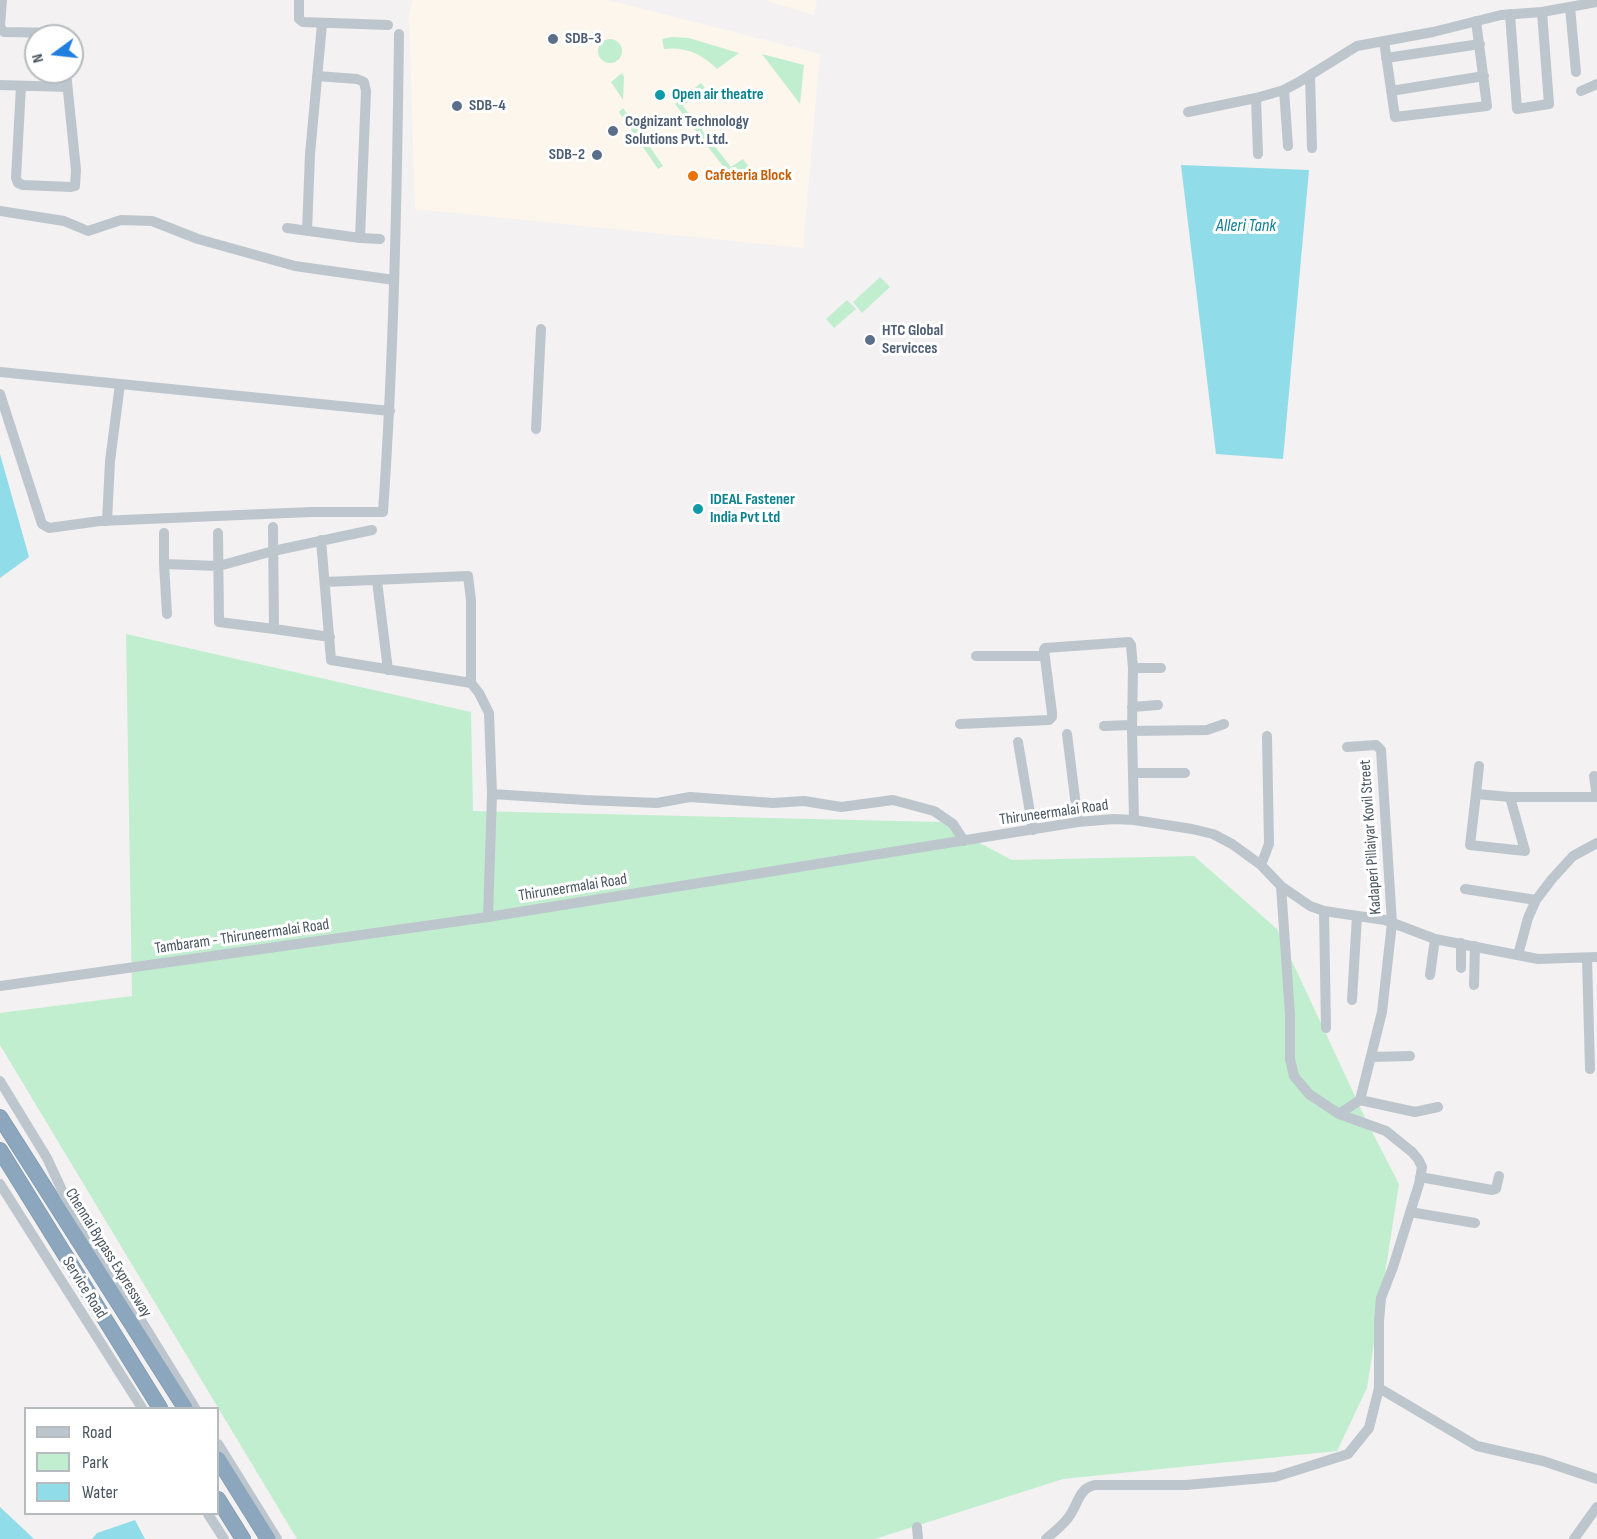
<!DOCTYPE html>
<style>
body{margin:0}
#map{position:relative;width:1597px;height:1539px;overflow:hidden;background:#f3f1f1;font-family:"Sofia Sans Condensed",sans-serif}
canvas{display:block}
.legend{position:absolute;left:24px;top:1407px;width:195px;height:108px;box-sizing:border-box;background:#fff;border:2px solid #b6bbbf;margin:0;padding:8px 10px;list-style:none;font-size:18px;color:#49555e}
.legend li{display:flex;align-items:center;gap:12px;height:30px}
.legend b{width:30px;border:2px solid #b6bbbf}
.north{position:absolute;left:24px;top:24px;width:60px;height:60px;box-sizing:border-box;background:#fff;border:2px solid #b6bbbf;border-radius:50%;rotate:255deg;font-size:16px;font-weight:700;line-height:24px;text-align:center;color:#49555e}
.north::after{content:'';display:block;margin:auto;width:21px;height:27px;background:#207fde;clip-path:polygon(50% 0,100% 100%,50% 72%,0 100%)}
</style>
<div id="map">
<canvas width="1597" height="1539"></canvas>
<ul class="legend">
<li><b style="height:8px;background:#bdc6cd"></b>Road</li>
<li><b style="height:16px;background:#c2eed0"></b>Park</li>
<li><b style="height:16px;background:#91dce9"></b>Water</li>
</ul>
<div class="north">N</div>
</div>
<script>
const context = document.querySelector('canvas').getContext('2d');
context.lineJoin = 'round';
function fillPath(path, color) {
  context.fillStyle = color;
  context.fill(path, 'evenodd');
}
function stroke(path, color, width, dash) {
  context.strokeStyle = color;
  context.lineWidth = width;
  context.lineCap = dash ? 'butt' : 'round';
  context.setLineDash(dash || []);
  context.stroke(path);
}
function write(font, color, halo, rows, align = 'center') {
  context.font = font + ' "Sofia Sans Condensed",sans-serif';
  context.lineWidth = 6;
  context.setLineDash([]);
  context.textBaseline = 'middle';
  context.strokeStyle = halo;
  context.fillStyle = color;
  for (const [text, x, y, turn = 0] of rows) {
    context.save();
    context.translate(x, y);
    context.rotate((+turn || 0) * Math.PI / 180);
    context.textAlign = isNaN(turn) ? turn : align;
    if (halo) context.strokeText(text, 0, 0);
    context.fillText(text, 0, 0);
    context.restore();
  }
}
fillPath(new Path2D(`
 M 413,0 L 608,0 L 820,54 L 803,248 L 415,209 L 409,13 Z
 M 764,0 L 817,0 L 814,15 Z`), '#fcf6ec');
fillPath(new Path2D(`
 M 672,37 L 689,38 L 739,53 L 717,69 C 703,54 684,46 664,49 L 662,39 Z
 M598 51a12 12 0 1 1 24 0a12 12 0 1 1-24 0Z
 M 762,54 L 804,65 L 800,104 Z
 M 622,73 L 624,77 L 623,100 L 611,82 Z
 M 701,83 L 705,88 L 683,106 L 731,167 L 743,159 L 749,167 L 733,179 L 675,104 Z
 M 623,108 L 663,166 L 658,169 L 619,112 Z
 M 880,277 L 890,287 L 862,313 L 853,302 Z
 M 847,300 L 856,309 L 834,328 L 826,319 Z
 M 126,634 L 471,712 L 473,811 L 940,822 L 1012,860 L 1194,856 L 1277,929 L 1368,1124 L 1399,1184 L 1367,1388 L 1337,1451 L 1063,1479 L 875,1539 L 297,1539 L 0,1045 L 0,1013 L 132,996 Z`), '#c2eed0');
fillPath(new Path2D(`
 M 1181,165 L 1309,170 L 1283,459 L 1216,454 Z
 M 0,454 L 29,557 L 0,578 Z
 M 0,1507 L 34,1539 L 0,1539 Z
 M 135,1520 L 145,1539 L 92,1539 L 97,1533 Z`), '#91dce9');
const highway = new Path2D(`
 M 0,1117 L 185,1408
 M 0,1150 L 160,1408
 M 218,1459 L 268,1539
 M 218,1499 L 243,1539`);
stroke(highway, '#7692a9', 16);
stroke(new Path2D(`
 M 2,0 L 0,27 L 4,32 L 59,33 L 62,36
 M 299,0 L 299,19 L 303,22 L 388,25
 M 1570,7 L 1576,72
 M 1510,14 L 1517,109 L 1549,104 L 1542,12
 M 1384,41 L 1395,117 L 1487,106 L 1476,21
 M 1386,58 L 1480,44
 M 1310,76 L 1312,148
 M 0,85 L 67,87
 M 21,86 L 16,178 L 18,183 L 23,185 L 71,187 L 75,186 L 76,170 L 66,72
 M 1284,90 L 1288,146
 M 1391,91 L 1484,76
 M 1581,91 L 1597,84
 M 1256,98 L 1258,154
 M 1188,112 L 1256,98 L 1284,90 L 1299,82 L 1357,46 L 1433,32 L 1501,15 L 1542,12 L 1597,2
 M 0,211 L 64,221 L 88,231 L 121,220 L 152,221 L 198,239 L 295,266 L 394,280
 M 287,228 L 360,238 L 366,91 L 364,82 L 357,79 L 317,76
 M 307,231 L 310,154 L 322,24
 M 360,238 L 380,239
 M 0,372 L 390,411
 M 0,394 L 42,524 L 49,528 L 100,521 L 311,512 L 383,512 C 394,353 397,193 399,34
 M 536,429 L 541,329
 M 107,521 L 110,461 L 120,384
 M 273,527 L 274,629 L 330,637
 M 164,533 L 164,564 L 167,614
 M 218,533 L 219,622 L 274,629
 M 321,540 L 331,660 L 471,683 L 479,693 L 489,713 L 492,794 L 488,917
 M 164,564 L 219,566 L 273,551 L 372,530
 M 377,581 L 388,670
 M 325,582 L 468,576 L 471,600 L 471,683
 M 976,656 L 1044,656
 M 1133,668 L 1161,668
 M 1132,707 L 1158,705
 M 960,724 L 1049,720 L 1052,717 L 1052,713 L 1044,650 L 1045,648 L 1129,642 L 1131,645 L 1133,668 L 1132,731 L 1134,820
 M 1104,726 L 1132,725
 M 1132,731 L 1207,730 L 1224,724
 M 1067,734 L 1078,822
 M 1018,742 L 1033,830
 M 1133,773 L 1185,773
 M 1594,776 L 1597,797
 M 492,794 L 585,800 L 657,803 L 690,797 L 773,803 L 804,801 L 841,807 L 893,800 L 934,811 L 953,824 L 964,841
 M 1476,794 L 1479,766
 M 1510,797 L 1525,851 L 1470,845 L 1476,794 L 1510,797 L 1597,797
 M 1261,865 L 1269,844 L 1267,736
 M 1281,886 L 1290,1015 L 1290,1059 L 1294,1076 L 1309,1094 L 1339,1114 L 1386,1131 L 1412,1152 L 1418,1159 L 1422,1167 L 1419,1184 L 1393,1267 L 1381,1298 L 1379,1321 L 1379,1388
 M 1465,889 L 1536,900
 M 1324,911 L 1326,1028
 M 1518,955 L 1528,918 L 1536,900 L 1552,879 L 1573,856 L 1597,843
 M 1587,958 L 1590,1069
 M 1461,968 L 1461,943
 M 1430,975 L 1435,939
 M 1474,985 L 1475,946
 M 0,986 L 488,917 L 1078,822 L 1114,819 L 1134,820 L 1192,829 L 1213,834 L 1232,844 L 1261,865 L 1281,886 L 1310,906 L 1324,911 L 1385,920 L 1435,939 L 1538,959 L 1597,957
 M 1352,1000 L 1357,916
 M 1371,1057 L 1410,1056
 M 0,1081 L 47,1158 L 66,1199 L 195,1408
 M 1360,1100 L 1415,1112 L 1438,1107
 M 1339,1114 L 1360,1100 L 1382,1012 L 1392,923 L 1381,750 L 1376,745 L 1347,747
 M 1420,1177 L 1492,1190 L 1496,1189 L 1499,1176
 M 0,1184 L 142,1408
 M 1410,1212 L 1475,1223
 M 218,1444 L 277,1539
 M 208,1514 L 224,1539
 M 917,1527 L 918,1539
 M 1046,1539 C 1054,1532 1062,1526 1068,1518 C 1078,1506 1078,1488 1095,1485 L 1186,1485 L 1275,1477 L 1348,1454 L 1369,1428 L 1379,1388 L 1477,1446 L 1543,1461 L 1597,1479
 M 1574,1539 L 1597,1507`), '#bdc6cd', 10);
stroke(highway, '#8ba6bd', 15);
for (const [x, y, r, color] of [
 [553,39,6,"#5c6f8a"],
 [660,95,6,"#0f9aa8"],
 [457,106,6,"#5c6f8a"],
 [613,131,6,"#5c6f8a"],
 [597,155,6,"#5c6f8a"],
 [693,176,6,"#e8710a"],
 [870,340,6,"#5c6f8a"],
 [698,509,6,"#0f9aa8"]
]) {
  const dot = new Path2D();
  dot.arc(x, y, r, 0, 2 * Math.PI);
  context.fillStyle = color;
  context.fill(dot);
  stroke(dot, '#fff', 2);
}
write('bold 16px', '#4e5e75', '#fff', [
 ["SDB-3",565,39],
 ["SDB-4",469,106],
 ["Cognizant Technology",625,122],
 ["Solutions Pvt. Ltd.",625,140],
 ["SDB-2",585,155,"right"],
 ["HTC Global",882,331],
 ["Servicces",882,349]
], 'left');
write('bold 16px', '#0d838f', '#fff', [
 ["Open air theatre",672,95],
 ["IDEAL Fastener",710,500],
 ["India Pvt Ltd",710,518]
], 'left');
write('bold 16px', '#c56008', '#fff', [
 ["Cafeteria Block",705,176]
], 'left');
write('16px', '#49555e', '#fff', [
 ["Thiruneermalai Road",1054,813,-8],
 ["Kadaperi Pillaiyar Kovil Street",1371,837,-94],
 ["Thiruneermalai Road",573,888,-9],
 ["Tambaram - Thiruneermalai Road",242,937,-8],
 ["Chennai Bypass Expressway",108,1253,58],
 ["Service Road",84,1288,58]
]);
write('italic 18px', '#127f91', '#fff', [
 ["Alleri Tank",1246,226]
]);
</script>
